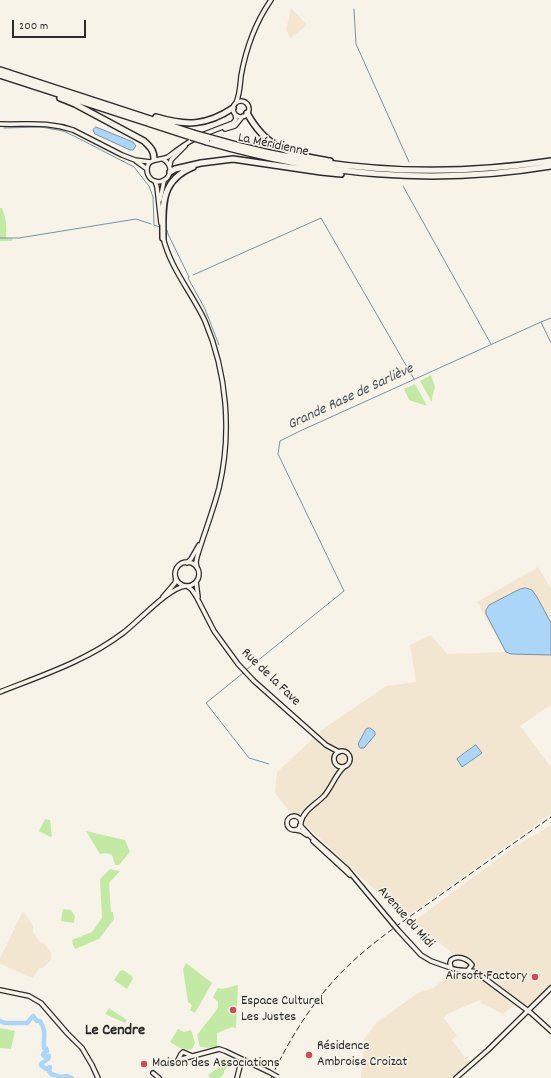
<!DOCTYPE html>
<meta charset="utf-8">
<style>
body{margin:0}
#map{position:relative;width:551px;height:1078px;overflow:hidden;background:#f7f3e8;font-family:Dekko,sans-serif}
canvas{display:block}
.scale{position:absolute;left:12px;top:20px;width:74px;height:18px;box-sizing:border-box;border:2px solid #2b2b2b;border-top:0;padding-left:5px;font-size:12px;line-height:14px;white-space:nowrap;color:#2b2b2b;-webkit-text-stroke:3px #f7f3e8;paint-order:stroke}
</style>
<div id="map">
<canvas width="551" height="1078"></canvas>
<div class="scale">200 m</div>
</div>
<script>
const context = document.querySelector('canvas').getContext('2d');
context.lineJoin = 'round';
function fillPath(path, color) {
  context.fillStyle = color;
  context.fill(path, 'evenodd');
}
function stroke(path, color, width, dash) {
  context.strokeStyle = color;
  context.lineWidth = width;
  context.lineCap = dash ? 'butt' : 'round';
  context.setLineDash(dash || []);
  context.stroke(path);
}
function write(font, color, halo, rows, align = 'center') {
  context.font = font + ' Dekko,sans-serif';
  context.lineWidth = 3;
  context.setLineDash([]);
  context.textBaseline = 'middle';
  context.strokeStyle = halo;
  context.fillStyle = color;
  for (const [text, x, y, turn = 0] of rows) {
    context.save();
    context.translate(x, y);
    context.rotate((+turn || 0) * Math.PI / 180);
    context.textAlign = isNaN(turn) ? turn : align;
    if (halo) context.strokeText(text, 0, 0);
    context.fillText(text, 0, 0);
    context.restore();
  }
}
fillPath(new Path2D(`
 M 291,8 L 307,25 L 291,38 L 286,30 Z
 M 538,567 L 551,589 L 551,705 L 520,726 L 551,767 L 551,814 L 408,916 L 389,902 L 365,881 L 286,807 L 275,793 L 277,772 L 323,729 L 386,686 L 416,682 L 410,645 L 431,635 L 447,654 L 505,652 L 477,602 Z
 M 551,825 L 551,985 L 530,1005 L 515,1004 L 503,1014 L 481,1003 L 480,1000 L 449,1013 L 444,1018 L 457,1036 L 452,1040 L 471,1066 L 457,1078 L 361,1078 L 364,1039 L 376,1023 L 418,993 L 433,988 L 465,964 L 414,921 L 514,847 Z
 M 23,911 L 33,926 L 33,932 L 40,942 L 44,943 L 51,953 L 51,960 L 43,968 L 39,968 L 33,978 L 0,964 L 0,958 Z`), '#f3e6d1');
fillPath(new Path2D(`
 M 0,208 L 2,208 C 6,217 7,228 6,238 L 13,238 L 12,241 L 0,241 Z
 M 431,375 L 435,387 L 432,398 L 432,402 L 420,381 Z
 M 415,384 L 427,406 L 409,400 L 404,389 Z
 M 45,819 L 50,820 L 52,836 L 50,837 L 39,831 Z
 M 86,831 L 125,840 L 130,852 L 119,865 L 115,865 L 112,855 L 105,853 L 100,854 Z
 M 110,869 L 120,871 L 109,883 L 111,912 L 113,912 L 114,919 L 99,939 L 75,949 L 73,945 L 72,940 L 92,932 L 102,918 L 100,879 Z
 M 63,909 L 71,910 L 74,915 L 75,916 L 74,923 L 61,921 Z
 M 186,963 L 212,983 L 195,1013 L 190,1010 L 192,1005 L 188,1002 L 183,969 Z
 M 123,970 L 132,976 L 133,979 L 127,989 L 114,980 L 120,971 Z
 M 238,985 L 236,1028 L 232,1027 L 217,1033 L 217,1047 L 215,1048 L 200,1047 L 197,1035 L 218,1008 L 218,1002 L 213,997 L 218,988 L 222,989 Z
 M 109,1008 L 127,1020 L 125,1023 L 105,1014 Z
 M 0,1028 L 15,1031 L 11,1049 L 0,1048 Z
 M 178,1029 L 184,1032 L 191,1030 L 195,1043 L 192,1049 L 189,1050 L 180,1048 L 170,1042 Z
 M 219,1061 L 228,1064 L 228,1067 L 224,1071 L 224,1073 L 220,1078 L 210,1078 L 208,1075 L 218,1068 Z`), '#c2eaa5');
const water = new Path2D(`
 M 96,127 L 133,142 L 136,146 L 133,150 L 130,150 L 95,134 L 93,130 Z
 M 526,588 L 532,590 L 537,597 L 551,623 L 551,655 L 511,654 L 506,652 L 486,614 L 486,610 L 489,605 L 520,589 Z
 M 370,728 L 375,732 L 375,735 L 364,748 L 360,748 L 358,744 L 366,729 Z
 M 476,745 L 482,753 L 462,767 L 457,759 Z`);
fillPath(water, '#acd6f7');
stroke(water, '#7892a5', 1);
stroke(new Path2D(`
 M 354,9 L 356,44 L 409,162
 M 4,128 L 41,127 L 63,131 L 74,136 L 134,167 L 149,186 L 153,197 L 154,225 L 160,227
 M 403,186 L 491,344
 M 165,229 L 167,230 L 168,234 L 189,277
 M 0,238 L 19,238 L 136,219 L 151,224
 M 193,275 L 321,218 L 414,379
 M 189,277 L 188,278 L 205,309 L 219,345
 M 551,318 L 541,322 L 551,343
 M 246,670 L 344,591 L 278,454 L 280,441 L 300,431 L 541,322
 M 243,673 L 206,703 L 249,758 L 269,764`), '#7892a5', 1);
stroke(new Path2D(`
 M 0,1021 L 5,1023 L 27,1023 L 33,1016 L 37,1021 L 40,1021 C 47,1032 43,1037 44,1048 L 46,1048 L 47,1051 L 44,1053 L 43,1055 L 45,1057 L 49,1056 L 48,1059 L 42,1063 L 41,1065 L 46,1069 L 50,1067 L 49,1071 L 51,1074 L 61,1077 L 67,1076 L 72,1078`), '#acd6f7', 4.5);
const secondary = new Path2D(`
 M233 109a8 8 0 1 1 16 0a8 8 0 1 1-16 0Z
 M 236,103 C 240,94 240,85 241,76 C 246,48 255,23 271,0
 M 0,124 C 27,125 46,121 73,130 L 122,155 L 135,160 L 150,162
 M 225,129 L 235,126 L 243,116
 M 202,135 L 233,123 L 236,119 L 235,114
 M 163,159 C 180,170 163,189 151,179 C 149,177 147,173 147,170 C 147,157 160,161 168,157 C 177,150 186,143 196,138
 M 136,161 L 147,169
 M 170,165 L 171,160 L 185,146
 M 155,181 L 157,187 L 161,223
 M 160,200 L 164,181
 M 163,237 C 170,268 192,293 205,321 C 227,373 232,433 219,488 C 213,511 204,534 197,557 L 196,562 L 197,568
 M175 574a12 12 0 1 1 24 0a12 12 0 1 1-24 0Z
 M 187,563 L 191,559 L 199,545
 M 196,582 L 198,597
 M 187,586 L 192,590 L 196,596 L 214,631 L 238,664 L 254,681 L 326,745 L 339,752
 M 163,597 L 175,583 L 176,578
 M 0,692 C 43,675 86,661 123,633 C 138,622 169,587 186,586
 M334 759a8 8 0 1 1 16 0a8 8 0 1 1-16 0Z
 M287 823a7 7 0 1 1 14 0a7 7 0 1 1-14 0Z
 M 301,822 C 303,811 316,804 324,796 C 332,787 335,775 344,767
 M 300,825 L 311,837 L 347,869 L 393,924
 M 296,830 L 301,831 L 307,835
 M 313,841 L 350,875
 M 398,930 L 421,955 L 431,961 L 451,968
 M 468,970 L 472,965 C 467,958 457,955 451,960 L 450,963 L 451,968 C 459,972 467,969 476,972 L 531,1013 L 551,1031
 M 0,990 L 29,996 L 41,1003 L 67,1033 L 82,1048 L 92,1065 L 98,1078
 M 178,1060 L 219,1049 L 225,1051 L 269,1072
 M 178,1060 L 181,1054 L 183,1052 L 192,1056
 M 153,1073 L 159,1078
 M 237,1078 L 240,1066 L 243,1060
 M 456,1078 L 488,1050 L 551,988`);
const highway = new Path2D(`
 M 0,70 L 193,133
 M 0,75 L 191,137
 M 60,98 L 75,104 L 144,141 C 150,147 154,150 154,159
 M 247,113 C 268,151 291,154 330,161
 M 156,117 C 186,126 206,126 233,108
 M 211,138 C 323,171 435,179 551,161
 M 207,142 C 322,175 432,186 551,166
 M 170,172 L 175,169 L 201,163 L 233,159 L 321,172 L 341,174
 M 163,238 C 163,207 159,181 193,167`);
stroke(secondary, '#2b2b2b', 6);
stroke(highway, '#2b2b2b', 8);
stroke(secondary, '#f7f3e8', 3.5);
stroke(highway, '#f7f3e8', 5);
stroke(new Path2D(`
 M 271,1078 C 285,1048 302,1019 323,993 C 355,953 398,925 439,896 C 477,869 514,843 551,817`), '#2b2b2b', 1, [6, 3]);
const secondaryBridge = new Path2D(`
 M 393,924 L 398,930
 M 269,1072 L 278,1077`);
const highwayBridge = new Path2D(`
 M 193,133 L 211,138
 M 191,137 L 207,142`);
stroke(secondaryBridge, '#2b2b2b', 6, []);
stroke(highwayBridge, '#2b2b2b', 8, []);
stroke(secondaryBridge, '#f7f3e8', 3.5);
stroke(highwayBridge, '#f7f3e8', 5);
for (const [x, y, r, color] of [
 [535,977,4,"#d1495b"],
 [233,1010,4,"#d1495b"],
 [309,1055,4,"#d1495b"],
 [144,1064,4,"#d1495b"]
]) {
  const dot = new Path2D();
  dot.arc(x, y, r, 0, 2 * Math.PI);
  context.fillStyle = color;
  context.fill(dot);
  stroke(dot, '#f7f3e8', 1.5);
}
write('14px', '#2b2b2b', '#f7f3e8', [
 ["La Méridienne",273,146,12],
 ["Rue de la Fave",270,678,44],
 ["Avenue du Midi",405,918,48]
]);
write('14px', '#2b2b2b', '#f7f3e8', [
 ["Airsoft Factory",527,977,"right"],
 ["Espace Culturel",241,1002],
 ["Les Justes",241,1018],
 ["Résidence",317,1047],
 ["Ambroise Croizat",317,1063],
 ["Maison des Associations",152,1064]
], 'left');
write('italic 15px', '#4b565e', '#f7f3e8', [
 ["Grande Rase de Sarliève",351,398,-25]
]);
write('bold 16px', '#2b2b2b', '#f7f3e8', [
 ["Le Cendre",115,1032]
]);
</script>
